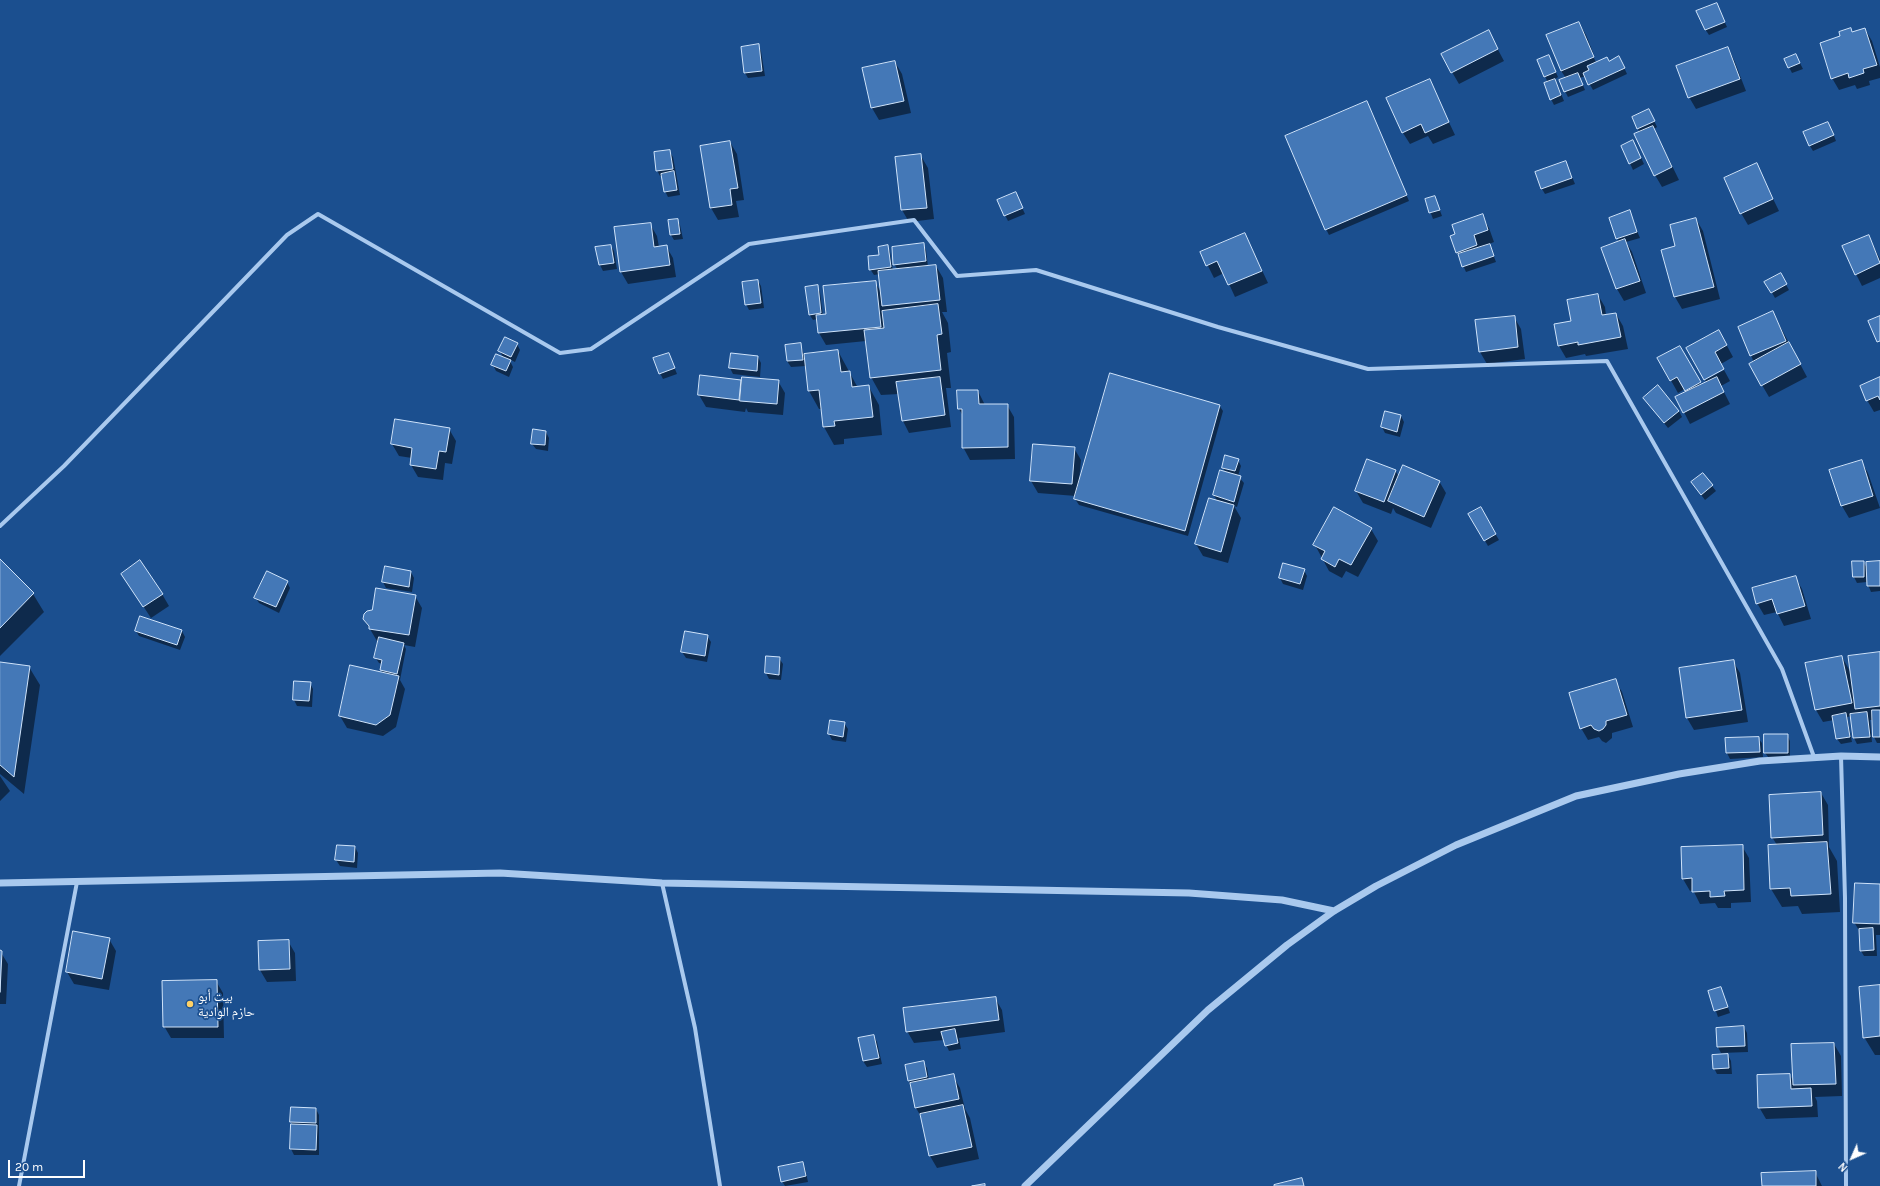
<!DOCTYPE html>
<meta charset="utf-8">
<style>
body{margin:0}
#map{position:relative;width:1880px;height:1186px;overflow:hidden;background:#1b4f8f;font-family:Karla,sans-serif}
canvas{display:block}
.north{position:absolute;left:1832px;top:1138px;width:40px;height:40px;-webkit-text-stroke:3px #1b4f8f;paint-order:stroke;rotate:225deg;font-size:11px;font-weight:700;line-height:16px;text-align:center;color:#fff}
.north::after{content:'';display:block;margin:auto;width:14px;height:18px;background:#fff;clip-path:polygon(50% 0,100% 100%,50% 72%,0 100%)}
.scale{position:absolute;left:8px;top:1160px;width:77px;height:18px;box-sizing:border-box;border:2px solid #fff;border-top:0;padding-left:5px;font-size:12px;line-height:14px;white-space:nowrap;color:#fff;-webkit-text-stroke:3px #1b4f8f;paint-order:stroke}
</style>
<div id="map">
<canvas width="1880" height="1186"></canvas>
<div class="north">N</div>
<div class="scale">20 m</div>
</div>
<script>
const context = document.querySelector('canvas').getContext('2d');
context.lineJoin = 'round';
function fillPath(path, color) {
  context.fillStyle = color;
  context.fill(path, 'evenodd');
}
function stroke(path, color, width, dash) {
  context.strokeStyle = color;
  context.lineWidth = width;
  context.lineCap = dash ? 'butt' : 'round';
  context.setLineDash(dash || []);
  context.stroke(path);
}
function write(font, color, halo, rows, align = 'center') {
  context.font = font + ' Karla,"Noto Naskh Arabic",sans-serif';
  context.lineWidth = 3.5;
  context.setLineDash([]);
  context.textBaseline = 'middle';
  context.strokeStyle = halo;
  context.fillStyle = color;
  for (const [text, x, y, turn = 0] of rows) {
    context.save();
    context.translate(x, y);
    context.rotate((+turn || 0) * Math.PI / 180);
    context.textAlign = isNaN(turn) ? turn : align;
    if (halo) context.strokeText(text, 0, 0);
    context.fillText(text, 0, 0);
    context.restore();
  }
}
fillPath(new Path2D(`
 M 1719,10 L 1727,27 L 1709,35 L 1705,29 Z
 M 1579,23 L 1586,35 L 1594,55 L 1593,52 L 1591,53 L 1596,62 L 1622,63 L 1627,74 L 1593,90 L 1585,76 L 1580,78 L 1585,90 L 1568,97 L 1565,91 L 1566,78 L 1561,71 Z
 M 1851,29 L 1853,33 L 1865,29 L 1872,41 L 1880,67 L 1880,78 L 1869,81 L 1870,85 L 1857,89 L 1855,85 L 1839,90 L 1832,78 L 1842,36 Z
 M 1488,31 L 1504,61 L 1459,84 L 1452,72 Z
 M 758,45 L 761,51 L 765,76 L 748,78 L 745,73 Z
 M 1728,48 L 1734,60 L 1746,91 L 1696,109 L 1689,97 Z
 M 1796,55 L 1803,69 L 1792,73 L 1785,59 Z
 M 895,62 L 902,74 L 911,113 L 879,120 L 872,108 Z
 M 1551,62 L 1558,77 L 1555,79 L 1564,101 L 1554,105 L 1551,99 L 1548,83 L 1545,76 Z
 M 1429,80 L 1455,135 L 1433,144 L 1428,136 L 1410,144 L 1403,133 Z
 M 1369,108 L 1409,201 L 1329,235 L 1326,229 Z
 M 1652,116 L 1657,127 L 1654,129 L 1679,180 L 1662,187 L 1655,175 L 1640,133 L 1633,118 Z
 M 1831,128 L 1836,141 L 1813,151 L 1810,146 Z
 M 730,142 L 737,154 L 744,200 L 736,201 L 739,217 L 718,220 L 711,208 L 701,147 Z
 M 1622,146 L 1636,147 L 1644,164 L 1633,170 Z
 M 669,151 L 673,157 L 680,195 L 668,197 L 665,191 L 662,176 L 660,176 L 657,170 Z
 M 921,156 L 928,168 L 934,219 L 909,222 L 902,210 Z
 M 1566,162 L 1575,184 L 1545,194 L 1542,189 Z
 M 1756,164 L 1779,211 L 1748,225 L 1741,213 Z
 M 1435,197 L 1442,216 L 1433,219 L 1426,200 Z
 M 1018,199 L 1025,214 L 1008,221 L 998,201 Z
 M 1629,212 L 1640,238 L 1626,242 L 1632,252 L 1646,293 L 1624,301 L 1617,289 L 1602,248 L 1619,242 L 1610,218 Z
 M 1482,216 L 1489,228 L 1494,242 L 1489,244 L 1496,262 L 1466,272 L 1457,252 L 1456,235 Z
 M 1696,219 L 1703,231 L 1720,299 L 1682,309 L 1675,297 L 1663,251 L 1677,247 Z
 M 677,220 L 680,225 L 683,239 L 674,240 L 671,235 Z
 M 650,224 L 657,236 L 659,247 L 666,246 L 673,258 L 676,277 L 628,284 L 621,272 Z
 M 1245,234 L 1268,283 L 1235,297 L 1224,273 L 1214,278 L 1201,252 Z
 M 1868,236 L 1880,259 L 1880,278 L 1862,286 L 1856,274 Z
 M 923,244 L 926,250 L 928,267 L 936,266 L 943,278 L 947,312 L 942,312 L 948,323 L 951,352 L 947,353 L 951,388 L 946,388 L 951,427 L 909,433 L 903,421 L 899,394 L 881,395 L 871,377 L 866,341 L 826,345 L 819,333 L 817,319 L 813,320 L 809,314 L 817,286 L 820,292 L 823,316 L 827,315 L 875,282 L 882,294 L 880,274 L 874,275 L 870,269 L 887,246 L 890,252 L 893,271 L 898,270 L 894,264 Z
 M 611,246 L 614,251 L 617,269 L 603,271 L 600,265 L 597,248 Z
 M 1780,274 L 1789,290 L 1775,298 L 1766,282 Z
 M 758,281 L 761,286 L 764,308 L 749,310 L 746,304 Z
 M 1598,295 L 1605,307 L 1606,316 L 1616,314 L 1623,326 L 1628,349 L 1586,356 L 1585,354 L 1566,358 L 1559,346 L 1572,322 Z
 M 1773,313 L 1807,377 L 1769,397 L 1762,385 L 1751,355 Z
 M 1514,317 L 1521,329 L 1525,359 L 1487,364 L 1480,352 Z
 M 1719,331 L 1733,357 L 1721,364 L 1704,379 Z
 M 517,344 L 520,350 L 515,362 L 509,359 L 513,367 L 509,377 L 496,371 L 493,365 L 504,359 L 500,351 Z
 M 800,344 L 804,355 L 838,351 L 858,388 L 869,387 L 879,405 L 882,435 L 844,439 L 844,444 L 834,445 L 824,427 L 822,409 L 819,409 L 809,391 L 806,366 L 791,367 L 787,361 L 786,346 Z
 M 1680,347 L 1701,385 L 1707,383 L 1705,380 L 1724,370 L 1730,381 L 1721,386 L 1730,404 L 1690,424 L 1684,412 L 1687,393 L 1685,389 L 1678,393 L 1659,359 Z
 M 669,354 L 677,374 L 663,379 L 660,373 Z
 M 731,354 L 758,357 L 761,363 L 760,377 L 733,374 L 730,368 Z
 M 701,376 L 742,381 L 778,381 L 785,393 L 783,415 L 748,412 L 746,408 L 745,412 L 706,407 L 699,395 Z
 M 1880,378 L 1880,410 L 1874,412 L 1867,400 Z
 M 958,391 L 978,391 L 985,405 L 1007,405 L 1014,417 L 1015,459 L 970,460 L 963,447 L 963,416 L 959,409 Z
 M 1644,398 L 1679,411 L 1682,417 L 1668,428 Z
 M 1219,405 L 1223,411 L 1188,536 L 1079,505 L 1075,499 L 1076,496 L 1038,493 L 1031,481 L 1074,448 L 1081,460 L 1079,481 Z
 M 1401,416 L 1404,422 L 1400,437 L 1385,433 L 1382,427 Z
 M 449,429 L 456,441 L 452,464 L 445,463 L 443,480 L 418,477 L 411,465 L 412,458 L 399,456 L 392,444 Z
 M 546,432 L 549,438 L 548,451 L 536,449 L 532,444 Z
 M 1238,460 L 1241,466 L 1238,476 L 1244,483 L 1237,507 L 1234,506 L 1241,518 L 1228,563 L 1203,556 L 1196,544 L 1217,501 L 1214,495 L 1226,473 L 1223,468 Z
 M 1861,461 L 1868,473 L 1880,508 L 1849,518 L 1842,506 Z
 M 1395,470 L 1399,477 L 1439,481 L 1446,493 L 1431,528 L 1396,513 L 1393,508 L 1391,514 L 1363,503 L 1356,491 Z
 M 1703,475 L 1716,491 L 1705,500 L 1692,483 Z
 M 1480,508 L 1499,540 L 1488,546 L 1470,514 Z
 M 1334,509 L 1371,529 L 1378,541 L 1358,577 L 1346,571 L 1342,578 L 1329,571 L 1315,545 Z
 M 0,561 L 33,594 L 44,612 L 0,656 Z
 M 1863,562 L 1867,568 L 1880,564 L 1880,591 L 1871,592 L 1867,582 L 1857,583 L 1854,577 Z
 M 1304,570 L 1307,576 L 1303,590 L 1283,584 L 1280,578 Z
 M 411,572 L 414,578 L 412,592 L 386,588 L 383,582 Z
 M 122,574 L 162,594 L 169,606 L 151,618 Z
 M 1795,577 L 1802,589 L 1811,619 L 1784,626 L 1777,612 L 1764,615 L 1757,603 Z
 M 287,582 L 290,588 L 279,613 L 259,603 L 256,598 Z
 M 415,596 L 422,608 L 415,647 L 404,645 L 406,649 L 400,680 L 405,689 L 396,727 L 383,736 L 347,728 L 340,716 L 383,674 L 381,670 L 382,664 L 379,663 L 375,657 L 379,641 L 377,641 L 364,619 L 373,610 Z
 M 136,631 L 182,631 L 185,637 L 180,650 L 139,636 Z
 M 686,632 L 707,636 L 711,642 L 707,662 L 686,658 L 682,652 Z
 M 1880,653 L 1880,743 L 1877,743 L 1874,737 L 1873,720 L 1870,720 L 1872,742 L 1857,744 L 1854,738 L 1852,716 L 1847,717 L 1852,742 L 1841,744 L 1837,739 L 1834,720 L 1823,722 L 1816,710 L 1842,657 L 1851,673 Z
 M 767,657 L 779,658 L 783,664 L 781,680 L 769,679 L 766,673 Z
 M 1733,661 L 1740,673 L 1748,722 L 1694,730 L 1687,718 L 1680,669 Z
 M 0,663 L 29,667 L 40,685 L 24,794 L 0,774 Z
 M 1615,680 L 1622,692 L 1633,727 L 1612,733 L 1612,738 L 1606,743 L 1602,741 L 1599,737 L 1588,740 L 1581,728 Z
 M 310,683 L 313,689 L 312,707 L 297,706 L 294,700 Z
 M 844,723 L 848,729 L 846,742 L 832,740 L 829,734 Z
 M 1787,735 L 1790,741 L 1790,758 L 1769,758 L 1765,753 Z
 M 1758,738 L 1762,743 L 1763,757 L 1730,759 L 1727,753 L 1726,739 Z
 M 0,776 L 10,791 L 0,801 Z
 M 1821,793 L 1828,805 L 1829,847 L 1837,861 L 1840,912 L 1802,914 L 1798,906 L 1782,907 L 1771,889 L 1777,845 L 1772,837 Z
 M 1742,846 L 1749,858 L 1751,902 L 1731,903 L 1731,908 L 1718,908 L 1715,903 L 1700,904 L 1693,890 L 1690,891 L 1683,879 Z
 M 355,847 L 358,853 L 357,868 L 340,866 L 336,860 Z
 M 1880,885 L 1880,935 L 1876,935 L 1877,956 L 1864,956 L 1861,951 L 1860,932 L 1854,922 Z
 M 109,939 L 116,951 L 109,990 L 74,984 L 67,972 Z
 M 288,941 L 295,953 L 296,981 L 267,982 L 260,970 L 259,942 Z
 M 0,951 L 8,964 L 6,1004 L 0,1004 Z
 M 216,981 L 223,993 L 224,1038 L 171,1038 L 164,1026 Z
 M 1880,986 L 1880,1055 L 1875,1055 L 1864,1037 Z
 M 1721,988 L 1730,1013 L 1718,1017 L 1709,991 Z
 M 995,998 L 1002,1010 L 1005,1032 L 959,1038 L 961,1049 L 949,1051 L 944,1040 L 914,1043 L 907,1031 Z
 M 1744,1027 L 1747,1033 L 1748,1052 L 1721,1053 L 1718,1047 L 1717,1029 Z
 M 874,1036 L 877,1042 L 882,1064 L 867,1067 L 863,1061 L 859,1039 Z
 M 1834,1044 L 1841,1056 L 1842,1096 L 1815,1097 L 1817,1101 L 1818,1117 L 1766,1119 L 1759,1107 L 1790,1075 L 1793,1081 Z
 M 1728,1055 L 1731,1061 L 1732,1074 L 1717,1074 L 1714,1068 Z
 M 923,1062 L 927,1068 L 929,1080 L 953,1076 L 960,1088 L 965,1109 L 970,1118 L 979,1159 L 937,1168 L 930,1156 L 923,1120 L 916,1108 L 909,1080 Z
 M 316,1109 L 319,1115 L 319,1155 L 294,1155 L 291,1149 L 292,1125 L 293,1125 L 291,1122 Z
 M 802,1163 L 805,1168 L 808,1182 L 785,1186 L 782,1181 Z
 M 1815,1172 L 1822,1186 L 1763,1186 Z`), '#0007');
const building = new Path2D(`
 M 1717,3 L 1725,22 L 1705,30 L 1696,11 Z
 M 1579,22 L 1594,57 L 1561,71 L 1546,35 Z
 M 1851,28 L 1852,32 L 1865,28 L 1877,65 L 1863,69 L 1864,73 L 1849,78 L 1848,73 L 1831,79 L 1820,43 L 1840,36 L 1839,32 Z
 M 1489,30 L 1498,49 L 1451,73 L 1441,54 Z
 M 759,44 L 762,71 L 744,73 L 741,47 Z
 M 1728,47 L 1740,79 L 1688,98 L 1676,66 Z
 M 1796,54 L 1800,63 L 1788,68 L 1784,59 Z
 M 1549,55 L 1556,72 L 1544,77 L 1537,60 Z
 M 1619,56 L 1625,68 L 1588,85 L 1583,73 L 1589,70 L 1587,66 L 1607,57 L 1609,61 Z
 M 895,61 L 904,101 L 871,108 L 862,68 Z
 M 1578,73 L 1583,85 L 1564,92 L 1559,80 Z
 M 1430,79 L 1449,122 L 1425,133 L 1421,124 L 1402,133 L 1386,98 Z
 M 1555,79 L 1561,95 L 1550,100 L 1544,83 Z
 M 1367,101 L 1407,195 L 1325,230 L 1285,136 Z
 M 1649,109 L 1655,121 L 1637,129 L 1632,117 Z
 M 1828,122 L 1834,135 L 1809,146 L 1803,132 Z
 M 1653,126 L 1672,167 L 1654,176 L 1634,134 Z
 M 1633,140 L 1641,158 L 1629,164 L 1621,146 Z
 M 730,141 L 738,188 L 730,189 L 732,205 L 710,208 L 700,146 Z
 M 670,150 L 673,169 L 656,171 L 654,152 Z
 M 921,154 L 927,208 L 901,210 L 895,157 Z
 M 1566,161 L 1572,178 L 1541,189 L 1535,172 Z
 M 1757,163 L 1773,199 L 1740,214 L 1724,178 Z
 M 674,171 L 677,190 L 664,192 L 661,174 Z
 M 1016,192 L 1023,208 L 1004,216 L 997,200 Z
 M 1435,196 L 1440,210 L 1429,213 L 1425,199 Z
 M 1630,210 L 1637,232 L 1616,239 L 1609,218 Z
 M 1483,214 L 1488,230 L 1474,235 L 1477,245 L 1456,253 L 1450,236 L 1455,234 L 1452,225 Z
 M 1696,218 L 1714,287 L 1674,297 L 1661,250 L 1675,246 L 1670,225 Z
 M 678,219 L 680,234 L 670,235 L 668,220 Z
 M 651,223 L 654,247 L 667,245 L 670,265 L 620,272 L 614,227 Z
 M 1245,233 L 1262,271 L 1228,285 L 1217,261 L 1206,266 L 1200,252 Z
 M 1869,235 L 1880,263 L 1855,275 L 1842,246 Z
 M 1625,239 L 1640,281 L 1616,289 L 1601,248 Z
 M 924,243 L 926,261 L 893,265 L 892,247 Z
 M 1490,244 L 1494,256 L 1462,267 L 1458,254 Z
 M 611,245 L 614,263 L 599,265 L 595,247 Z
 M 888,245 L 891,267 L 869,270 L 868,256 L 879,255 L 878,247 Z
 M 936,265 L 940,300 L 882,306 L 878,271 Z
 M 1781,273 L 1787,284 L 1771,293 L 1764,282 Z
 M 758,280 L 761,303 L 745,305 L 742,282 Z
 M 876,281 L 881,327 L 818,333 L 816,315 L 826,314 L 823,286 Z
 M 818,285 L 821,313 L 809,315 L 805,287 Z
 M 1598,294 L 1602,315 L 1616,313 L 1621,337 L 1578,345 L 1578,342 L 1558,346 L 1554,324 L 1571,321 L 1567,300 Z
 M 938,304 L 942,334 L 937,335 L 941,370 L 870,378 L 864,330 L 884,328 L 882,311 Z
 M 1773,311 L 1786,341 L 1750,356 L 1738,327 Z
 M 1515,316 L 1518,347 L 1479,352 L 1475,320 Z
 M 1880,316 L 1880,341 L 1877,342 L 1868,321 Z
 M 1719,330 L 1727,345 L 1715,352 L 1724,369 L 1704,380 L 1686,348 Z
 M 505,337 L 518,343 L 511,357 L 498,351 Z
 M 1789,342 L 1801,364 L 1761,386 L 1749,364 Z
 M 801,343 L 803,360 L 787,361 L 785,345 Z
 M 1680,346 L 1701,382 L 1685,391 L 1677,377 L 1670,381 L 1657,358 Z
 M 838,350 L 841,372 L 850,371 L 852,387 L 869,385 L 873,417 L 834,421 L 835,426 L 823,427 L 819,390 L 808,391 L 804,354 Z
 M 669,353 L 675,368 L 659,374 L 653,358 Z
 M 731,353 L 758,356 L 757,371 L 729,368 Z
 M 496,354 L 511,360 L 506,371 L 491,365 Z
 M 1110,373 L 1220,405 L 1185,531 L 1074,499 Z
 M 700,375 L 741,380 L 739,400 L 698,395 Z
 M 742,377 L 779,380 L 777,404 L 740,401 Z
 M 940,377 L 945,415 L 902,421 L 896,382 Z
 M 1717,377 L 1724,392 L 1683,413 L 1675,397 Z
 M 1880,377 L 1880,400 L 1878,396 L 1866,401 L 1860,386 Z
 M 1658,385 L 1679,411 L 1664,423 L 1643,398 Z
 M 957,390 L 978,390 L 979,404 L 1008,404 L 1008,447 L 962,448 L 962,409 L 958,409 Z
 M 1385,411 L 1401,415 L 1397,432 L 1381,427 Z
 M 395,419 L 450,428 L 446,452 L 439,451 L 436,469 L 410,465 L 412,448 L 391,444 Z
 M 533,429 L 546,431 L 545,445 L 531,444 Z
 M 1033,444 L 1075,447 L 1072,484 L 1030,481 Z
 M 1225,455 L 1239,459 L 1235,471 L 1222,468 Z
 M 1367,459 L 1396,470 L 1384,502 L 1355,491 Z
 M 1862,460 L 1873,496 L 1841,506 L 1829,470 Z
 M 1403,465 L 1440,481 L 1424,517 L 1388,501 Z
 M 1220,470 L 1241,476 L 1234,502 L 1213,495 Z
 M 1703,473 L 1713,485 L 1701,495 L 1691,482 Z
 M 1209,498 L 1234,505 L 1221,552 L 1195,544 Z
 M 1334,507 L 1372,528 L 1351,565 L 1339,559 L 1335,567 L 1321,559 L 1325,551 L 1313,545 Z
 M 1481,507 L 1496,534 L 1484,541 L 1468,514 Z
 M 0,559 L 34,593 L 0,628 Z
 M 140,560 L 163,594 L 143,607 L 121,574 Z
 M 1852,561 L 1864,561 L 1864,577 L 1853,577 Z
 M 1880,561 L 1880,586 L 1867,586 L 1866,562 Z
 M 1283,563 L 1305,569 L 1300,584 L 1279,578 Z
 M 385,566 L 411,571 L 409,587 L 382,582 Z
 M 267,571 L 288,581 L 276,607 L 254,598 Z
 M 1796,576 L 1805,606 L 1777,614 L 1772,599 L 1756,604 L 1752,588 Z
 M 376,588 L 416,595 L 409,635 L 369,629 L 369,626 L 363,619 L 364,614 L 367,611 L 372,610 Z
 M 140,616 L 182,630 L 177,645 L 135,631 Z
 M 685,631 L 708,635 L 705,656 L 681,652 Z
 M 379,637 L 404,643 L 397,674 L 380,670 L 382,660 L 374,658 Z
 M 1880,652 L 1880,706 L 1855,709 L 1848,656 Z
 M 766,656 L 780,657 L 779,675 L 765,673 Z
 M 1842,656 L 1852,703 L 1815,710 L 1805,663 Z
 M 1734,660 L 1742,710 L 1686,718 L 1679,668 Z
 M 0,662 L 30,666 L 14,777 L 0,765 Z
 M 350,665 L 399,676 L 390,715 L 376,725 L 339,716 Z
 M 1616,679 L 1627,715 L 1606,721 L 1606,725 L 1603,729 L 1599,731 L 1594,729 L 1591,725 L 1580,729 L 1569,693 Z
 M 294,681 L 311,682 L 309,701 L 293,700 Z
 M 1872,710 L 1880,710 L 1880,737 L 1873,737 Z
 M 1867,712 L 1870,737 L 1853,738 L 1850,714 Z
 M 1846,713 L 1850,737 L 1836,739 L 1832,716 Z
 M 830,720 L 845,722 L 843,737 L 828,734 Z
 M 1764,734 L 1788,734 L 1788,753 L 1764,753 Z
 M 1759,737 L 1760,752 L 1726,753 L 1725,738 Z
 M 1821,792 L 1823,835 L 1771,838 L 1769,795 Z
 M 1827,842 L 1831,894 L 1791,896 L 1790,888 L 1770,889 L 1768,845 Z
 M 337,845 L 355,846 L 354,862 L 335,860 Z
 M 1743,845 L 1744,890 L 1724,891 L 1725,896 L 1710,897 L 1710,891 L 1692,892 L 1692,878 L 1682,879 L 1681,847 Z
 M 1855,883 L 1880,884 L 1880,924 L 1853,923 Z
 M 1873,928 L 1874,950 L 1860,951 L 1859,929 Z
 M 73,931 L 110,938 L 102,979 L 66,972 Z
 M 289,940 L 290,969 L 259,970 L 258,941 Z
 M 0,950 L 2,951 L 0,992 Z
 M 217,980 L 218,1027 L 163,1027 L 162,981 Z
 M 1880,985 L 1880,1036 L 1863,1038 L 1859,987 Z
 M 1721,987 L 1728,1007 L 1714,1011 L 1708,991 Z
 M 996,997 L 999,1020 L 906,1032 L 903,1008 Z
 M 1744,1026 L 1745,1046 L 1717,1047 L 1716,1028 Z
 M 955,1029 L 958,1043 L 945,1046 L 941,1032 Z
 M 874,1035 L 879,1058 L 863,1061 L 858,1038 Z
 M 1834,1043 L 1836,1084 L 1793,1085 L 1791,1044 Z
 M 1728,1054 L 1729,1068 L 1713,1069 L 1712,1055 Z
 M 924,1061 L 927,1077 L 908,1081 L 905,1065 Z
 M 954,1074 L 959,1099 L 915,1108 L 910,1083 Z
 M 1790,1074 L 1791,1089 L 1811,1088 L 1812,1106 L 1758,1108 L 1757,1075 Z
 M 963,1105 L 972,1147 L 929,1156 L 920,1114 Z
 M 291,1107 L 316,1108 L 316,1123 L 290,1122 Z
 M 291,1124 L 317,1125 L 316,1150 L 290,1149 Z
 M 803,1162 L 806,1176 L 781,1182 L 778,1167 Z
 M 1816,1171 L 1816,1186 L 1762,1186 L 1761,1173 Z
 M 1302,1178 L 1304,1186 L 1274,1186 L 1274,1185 Z
 M 985,1184 L 985,1186 L 972,1186 Z`);
fillPath(building, '#4478b7');
stroke(building, '#cfe3fa', 1);
stroke(new Path2D(`
 M 0,526 L 64,466 L 287,235 L 318,214 L 560,353 L 591,349 L 749,244 L 914,220 L 957,276 L 1036,270 L 1218,327 L 1368,369 L 1607,361 L 1782,669 L 1814,757
 M 1841,756 L 1845,898 L 1846,1186
 M 662,883 L 695,1028 L 720,1186
 M 19,1186 L 77,882`), '#a9c9ee', 4);
stroke(new Path2D(`
 M 0,883 L 500,873 L 662,883 L 1189,893 L 1282,900 L 1334,911
 M 1025,1186 L 1208,1010 L 1287,945 L 1334,911 L 1376,886 L 1456,845 L 1576,796 L 1679,774 L 1760,761 L 1841,756 L 1880,757`), '#a9c9ee', 7);
for (const [x, y, r, color] of [
 [190,1004,4,"#ffd166"]
]) {
  const dot = new Path2D();
  dot.arc(x, y, r, 0, 2 * Math.PI);
  context.fillStyle = color;
  context.fill(dot);
  stroke(dot, '#1b4f8f', 1.5);
}
write('13px', '#fff', '#1b4f8f', [
 ["بيت أبو",198,997],
 ["حازم الوادية",198,1012]
], 'left');
</script>
